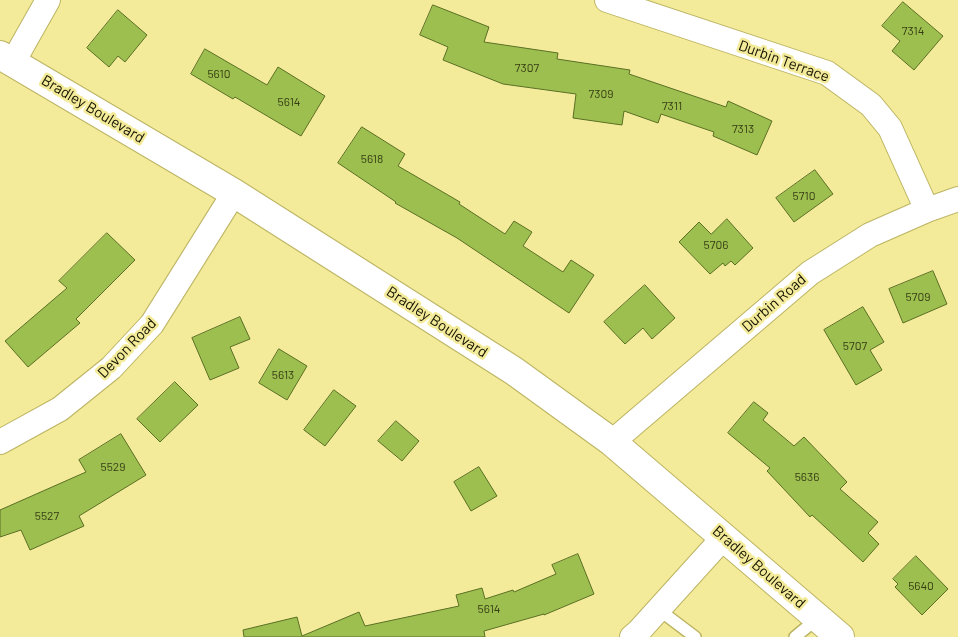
<!DOCTYPE html>
<style>
body{margin:0}
canvas{display:block;background:#f3eb99}
</style>
<canvas width="958" height="637"></canvas>
<script>
const context = document.querySelector('canvas').getContext('2d');
context.lineJoin = 'round';
function fillPath(path, color) {
  context.fillStyle = color;
  context.fill(path, 'evenodd');
}
function stroke(path, color, width, dash) {
  context.strokeStyle = color;
  context.lineWidth = width;
  context.lineCap = dash ? 'butt' : 'round';
  context.setLineDash(dash || []);
  context.stroke(path);
}
function write(font, color, halo, rows, align = 'center') {
  context.font = font + ' Barlow,sans-serif';
  context.lineWidth = 5;
  context.setLineDash([]);
  context.textBaseline = 'middle';
  context.strokeStyle = halo;
  context.fillStyle = color;
  for (const [text, x, y, turn = 0] of rows) {
    context.save();
    context.translate(x, y);
    context.rotate((+turn || 0) * Math.PI / 180);
    context.textAlign = isNaN(turn) ? turn : align;
    if (halo) context.strokeText(text, 0, 0);
    context.fillText(text, 0, 0);
    context.restore();
  }
}
const building = new Path2D(`
 M 903,2 L 943,36 L 914,70 L 892,51 L 900,41 L 882,26 Z
 M 433,5 L 489,27 L 484,42 L 558,53 L 557,59 L 630,70 L 629,74 L 726,107 L 728,101 L 772,121 L 757,155 L 713,136 L 714,132 L 661,114 L 658,123 L 624,111 L 622,125 L 573,118 L 576,94 L 503,84 L 443,60 L 448,47 L 420,35 Z
 M 118,10 L 147,35 L 125,62 L 118,56 L 109,67 L 87,48 Z
 M 205,49 L 267,85 L 278,67 L 325,96 L 301,136 L 235,97 L 233,99 L 191,74 Z
 M 362,127 L 405,154 L 398,166 L 460,202 L 459,204 L 505,234 L 514,221 L 532,232 L 523,246 L 563,272 L 571,260 L 594,275 L 569,313 L 457,238 L 395,203 L 396,202 L 338,163 Z
 M 815,170 L 833,194 L 794,222 L 776,198 Z
 M 727,219 L 753,248 L 735,265 L 731,261 L 725,266 L 723,263 L 710,274 L 679,242 L 699,222 L 711,234 Z
 M 107,233 L 135,260 L 76,319 L 80,323 L 28,367 L 5,341 L 67,288 L 59,281 Z
 M 933,271 L 947,304 L 903,323 L 889,289 Z
 M 645,285 L 675,318 L 652,339 L 643,328 L 625,344 L 604,322 Z
 M 863,307 L 884,342 L 870,350 L 882,370 L 856,385 L 824,330 Z
 M 240,317 L 250,339 L 230,347 L 239,368 L 210,380 L 192,338 Z
 M 279,349 L 307,366 L 287,400 L 259,383 Z
 M 175,382 L 198,405 L 160,442 L 137,419 Z
 M 334,390 L 356,406 L 325,446 L 304,430 Z
 M 754,402 L 768,413 L 763,420 L 794,446 L 804,437 L 847,482 L 840,489 L 878,522 L 868,533 L 879,544 L 863,562 L 812,515 L 810,517 L 767,471 L 770,468 L 728,433 Z
 M 396,421 L 419,441 L 402,461 L 378,441 Z
 M 121,434 L 146,475 L 79,516 L 84,526 L 30,550 L 21,530 L 0,537 L 0,510 L 86,472 L 79,460 Z
 M 479,467 L 497,496 L 471,511 L 454,482 Z
 M 578,554 L 594,594 L 544,615 L 544,614 L 484,631 L 485,637 L 244,637 L 243,630 L 297,617 L 302,636 L 359,612 L 365,626 L 459,606 L 456,595 L 482,588 L 485,599 L 513,590 L 514,592 L 556,574 L 552,565 Z
 M 916,556 L 948,589 L 922,615 L 895,587 L 898,584 L 893,579 Z`);
fillPath(building, '#9dbf4f');
stroke(building, '#5a6f24', 1);
const lane = new Path2D(`
 M 658,609 L 695,637
 M 795,637 L 818,618`);
const street = new Path2D(`
 M 607,0 L 827,73 L 871,105 L 890,128 L 927,210
 M 13,62 L 48,0
 M 0,442 L 60,409 L 111,368 L 152,324 L 234,193
 M 612,442 L 810,273 L 870,235 L 927,210 L 958,199
 M 632,637 L 639,631 L 724,537`);
const secondary = new Path2D(`
 M 0,55 L 234,193 L 514,371 L 612,442 L 840,637`);
stroke(lane, '#bcb463', 14);
stroke(street, '#bcb463', 26);
stroke(secondary, '#bcb463', 30);
stroke(lane, '#fff', 11);
stroke(street, '#fff', 24);
stroke(secondary, '#fff', 28);
write('12px', '#363d14', null, [
 ["7314",913,31],
 ["7307",527,68],
 ["5610",219,74],
 ["7309",601,94],
 ["5614",289,102],
 ["7311",672,106],
 ["7313",743,129],
 ["5618",372,159],
 ["5710",804,196],
 ["5706",716,245],
 ["5709",918,297],
 ["5707",855,346],
 ["5613",283,375],
 ["5529",113,467],
 ["5636",807,477],
 ["5527",47,516],
 ["5640",921,586],
 ["5614",489,609]
]);
write('15px', '#141200', '#f3eb99', [
 ["Durbin Terrace",784,61,20],
 ["Bradley Boulevard",93,109,31],
 ["Durbin Road",774,303,-41],
 ["Bradley Boulevard",437,322,33],
 ["Devon Road",127,348,-46],
 ["Bradley Boulevard",759,567,41]
]);
</script>
